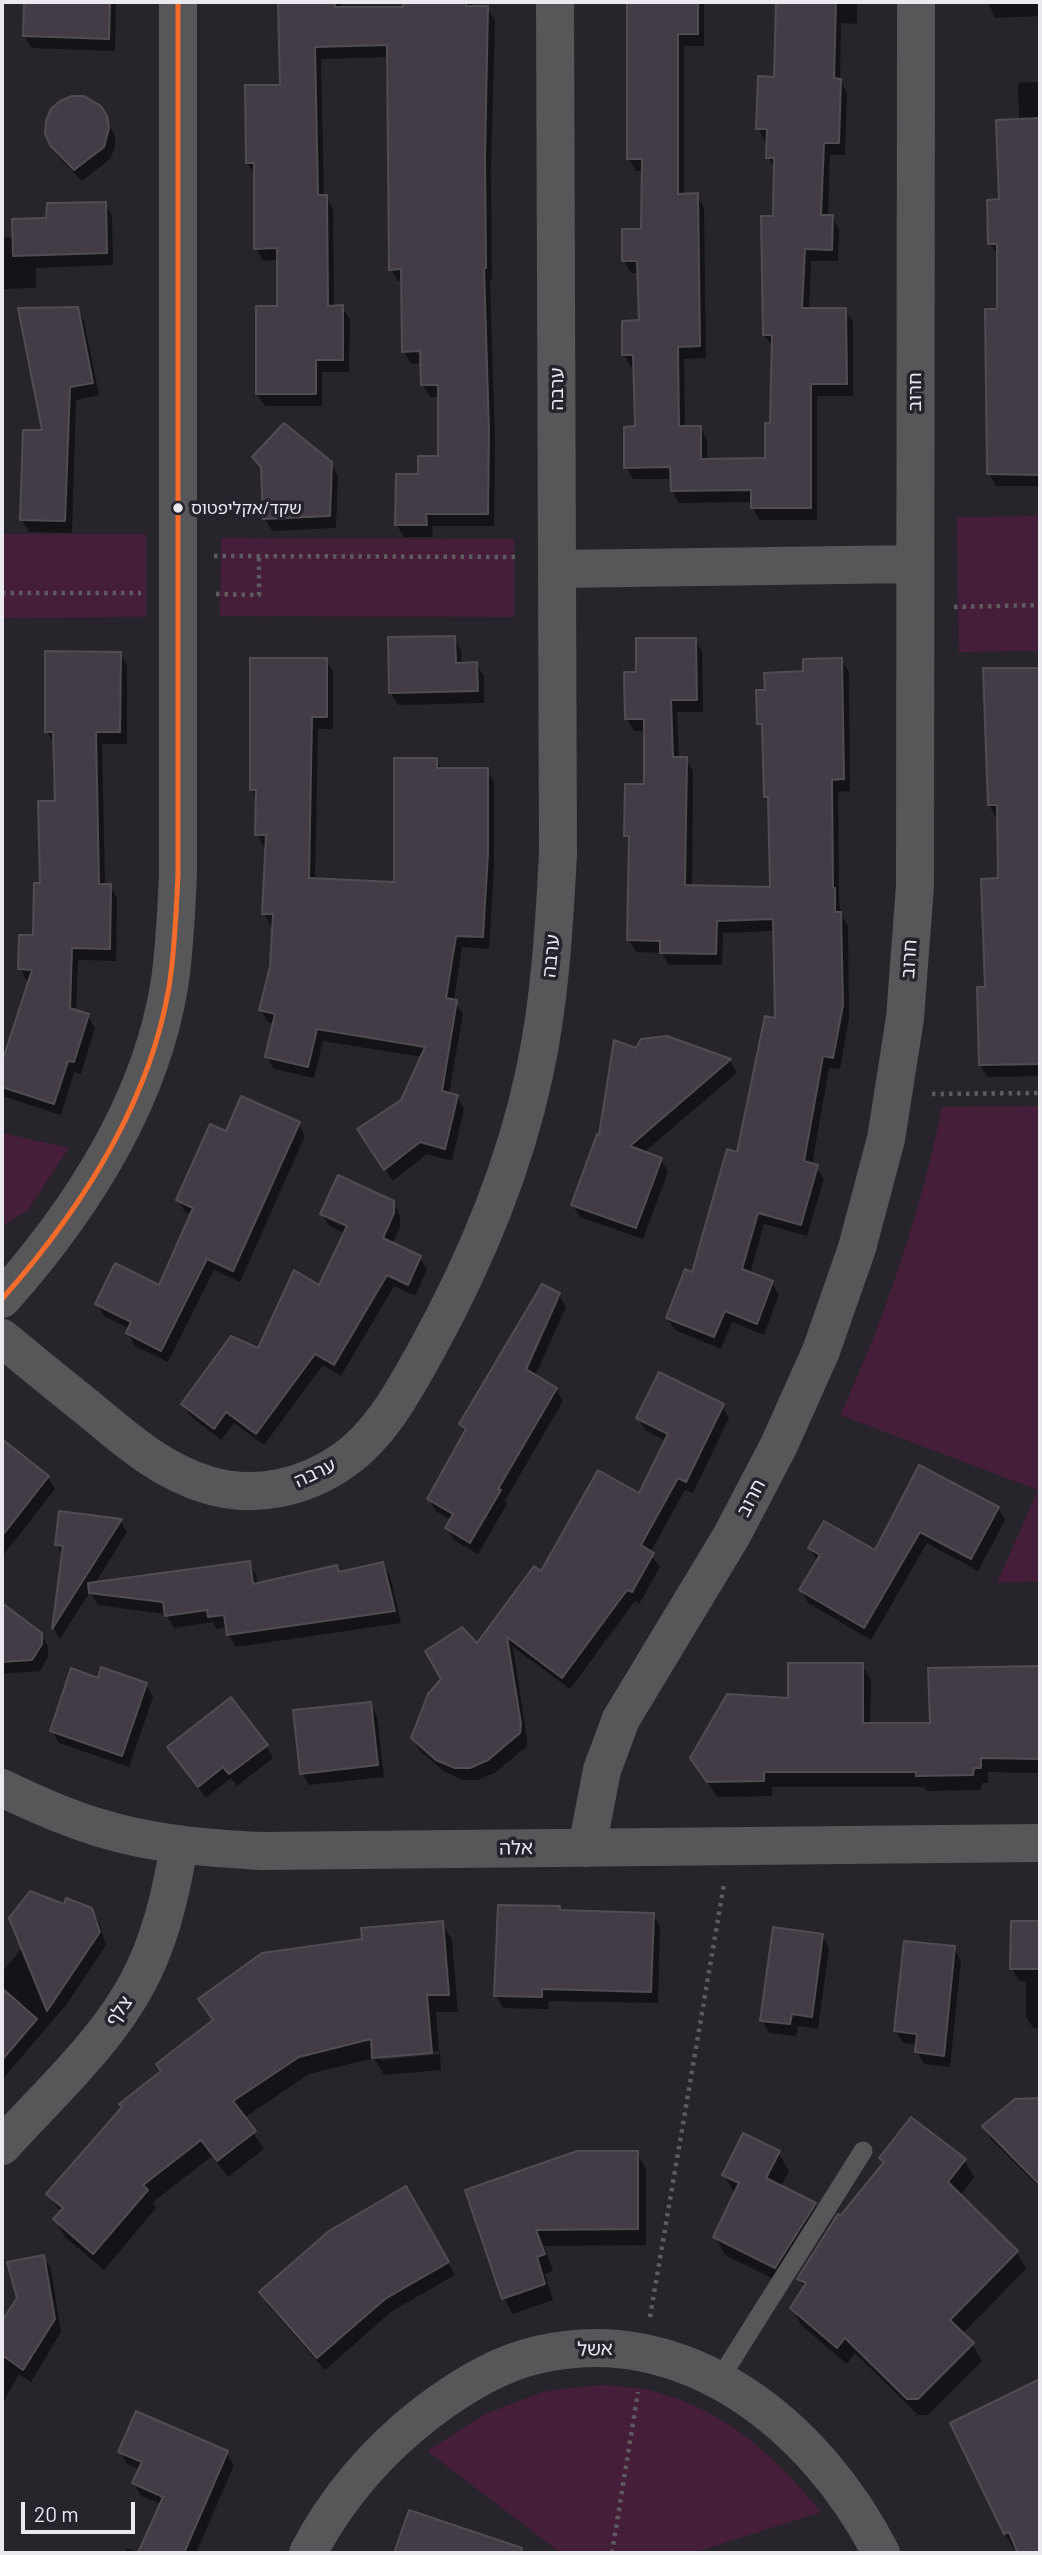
<!DOCTYPE html>
<meta charset="utf-8">
<style>
body{margin:0}
#map{position:relative;width:1042px;height:2555px;overflow:hidden;background:#27252b;font-family:Barlow,sans-serif}
canvas{display:block}
.frame{position:absolute;inset:0;border:4px solid #eae9f0;pointer-events:none}
.scale{position:absolute;left:21px;top:2502px;width:114px;height:32px;box-sizing:border-box;border:4px solid #eae9f0;border-top:0;padding-left:9px;font-size:21px;line-height:24px;white-space:nowrap;color:#eae9f0;-webkit-text-stroke:5px #26232d;paint-order:stroke}
</style>
<div id="map">
<canvas width="1042" height="2555"></canvas>
<div class="frame"></div>
<div class="scale">20 m</div>
</div>
<script>
const context = document.querySelector('canvas').getContext('2d');
context.lineJoin = 'round';
function fillPath(path, color) {
  context.fillStyle = color;
  context.fill(path, 'evenodd');
}
function stroke(path, color, width, dash) {
  context.strokeStyle = color;
  context.lineWidth = width;
  context.lineCap = dash ? 'butt' : 'round';
  context.setLineDash(dash || []);
  context.stroke(path);
}
function write(font, color, halo, rows, align = 'center') {
  context.font = font + ' Barlow,"Noto Sans Hebrew",sans-serif';
  context.lineWidth = 7;
  context.setLineDash([]);
  context.textBaseline = 'middle';
  context.strokeStyle = halo;
  context.fillStyle = color;
  for (const [text, x, y, turn = 0] of rows) {
    context.save();
    context.translate(x, y);
    context.rotate((+turn || 0) * Math.PI / 180);
    context.textAlign = isNaN(turn) ? turn : align;
    if (halo) context.strokeText(text, 0, 0);
    context.fillText(text, 0, 0);
    context.restore();
  }
}
fillPath(new Path2D(`
 M 1040,516 L 1040,651 L 959,652 L 957,517 Z
 M 2,534 L 146,534 L 146,617 L 2,618 Z
 M 221,538 L 514,539 L 514,617 L 220,616 Z
 M 1040,1106 L 1040,1581 L 997,1583 L 1038,1490 L 840,1415 C 886,1316 920,1214 942,1107 Z
 M 2,1133 L 69,1148 L 28,1210 L 2,1226 Z
 M 602,2385 C 620,2387 639,2387 656,2392 C 728,2412 775,2456 821,2512 L 694,2553 L 561,2553 L 427,2451 L 487,2413 L 546,2391 Z`), '#451e3a');
fillPath(new Path2D(`
 M 26,2 L 116,2 L 115,51 L 32,48 L 24,36 Z
 M 280,2 L 341,2 L 341,9 L 404,9 L 404,2 L 472,2 L 472,8 L 487,8 L 495,20 L 491,170 L 492,280 L 490,280 L 495,443 L 494,526 L 432,526 L 433,537 L 404,537 L 397,525 L 420,476 L 440,458 L 440,397 L 430,397 L 423,385 L 422,363 L 411,364 L 404,351 L 403,281 L 398,281 L 391,269 L 389,57 L 321,59 L 324,197 L 326,196 L 333,209 L 334,307 L 342,307 L 350,320 L 349,372 L 322,372 L 322,406 L 265,406 L 257,394 L 279,308 L 279,260 L 263,261 L 256,248 L 255,175 L 247,163 L 282,87 Z
 M 629,2 L 704,2 L 704,46 L 684,46 L 684,195 L 697,195 L 704,208 L 706,358 L 684,359 L 685,428 L 700,427 L 707,440 L 707,461 L 767,459 L 772,425 L 773,347 L 764,335 L 775,218 L 775,170 L 768,157 L 768,141 L 765,141 L 758,128 L 776,78 L 777,2 L 857,2 L 857,24 L 841,23 L 840,80 L 847,93 L 845,155 L 830,155 L 828,217 L 832,217 L 839,229 L 838,261 L 811,261 L 809,310 L 845,310 L 853,322 L 853,396 L 817,396 L 817,520 L 760,520 L 753,508 L 753,502 L 679,503 L 672,491 L 672,479 L 633,479 L 626,467 L 637,428 L 635,367 L 631,367 L 624,355 L 640,322 L 639,273 L 631,273 L 624,261 L 643,230 L 644,171 L 636,171 L 629,158 Z
 M 988,2 L 1040,2 L 1040,24 L 1037,16 L 995,18 Z
 M 1040,82 L 1040,494 L 1037,486 L 996,486 L 989,474 L 999,311 L 999,256 L 990,244 L 1019,120 L 1018,83 Z
 M 103,112 L 115,136 L 115,148 L 110,159 L 82,181 L 59,158 L 51,144 Z
 M 105,204 L 112,216 L 113,265 L 36,268 L 36,288 L 2,289 L 2,237 L 16,238 L 48,220 Z
 M 76,309 L 84,321 L 99,395 L 76,400 L 72,533 L 29,532 L 22,520 Z
 M 254,457 L 331,463 L 338,476 L 336,528 L 272,531 L 265,518 L 261,470 Z
 M 454,638 L 461,650 L 462,664 L 476,664 L 484,676 L 484,703 L 398,705 L 391,693 Z
 M 695,639 L 702,652 L 703,712 L 677,712 L 679,759 L 686,759 L 693,771 L 692,887 L 772,889 L 770,804 L 765,797 L 764,733 L 759,723 L 766,692 L 804,673 L 841,660 L 849,672 L 850,791 L 838,792 L 839,899 L 841,915 L 848,926 L 849,1018 L 840,1069 L 829,1068 L 812,1165 L 816,1167 L 824,1179 L 807,1236 L 764,1224 L 750,1274 L 772,1283 L 779,1295 L 764,1335 L 732,1322 L 721,1349 L 675,1330 L 667,1318 L 693,1275 L 738,1155 L 777,1020 L 775,931 L 723,933 L 722,965 L 669,965 L 662,953 L 636,952 L 629,940 L 630,843 L 626,836 L 645,786 L 646,731 L 634,731 L 627,719 L 638,674 Z
 M 120,654 L 127,666 L 127,744 L 102,744 L 105,886 L 110,886 L 117,898 L 116,961 L 78,960 L 76,1012 L 88,1016 L 95,1028 L 81,1074 L 74,1072 L 61,1115 L 2,1096 L 2,1057 L 3,1052 L 6,1053 L 30,981 L 27,981 L 20,969 L 35,937 L 42,885 L 57,802 L 54,744 L 47,731 Z
 M 326,660 L 333,672 L 333,729 L 318,729 L 315,880 L 396,884 L 436,759 L 442,770 L 487,770 L 494,782 L 494,867 L 489,949 L 462,947 L 454,1001 L 463,1014 L 449,1094 L 457,1096 L 464,1109 L 452,1161 L 427,1154 L 393,1181 L 366,1142 L 402,1101 L 422,1057 L 323,1041 L 314,1078 L 274,1069 L 267,1057 L 275,1024 L 268,1022 L 261,1010 L 271,968 L 274,926 L 271,926 L 264,913 L 267,847 L 264,847 L 257,834 L 258,801 L 251,790 Z
 M 985,670 L 1040,670 L 1040,1076 L 987,1077 L 980,1065 L 987,988 L 1000,880 L 999,817 L 996,817 L 989,805 Z
 M 667,1038 L 730,1061 L 737,1073 L 643,1153 L 661,1159 L 668,1172 L 643,1239 L 580,1217 L 573,1205 L 637,1050 Z
 M 298,1123 L 305,1136 L 240,1282 L 214,1270 L 168,1362 L 135,1346 L 128,1333 L 130,1329 L 104,1316 L 97,1303 L 160,1287 L 192,1215 L 185,1212 L 178,1200 Z
 M 393,1203 L 400,1215 L 400,1227 L 392,1245 L 420,1258 L 427,1270 L 415,1296 L 394,1286 L 341,1376 L 323,1365 L 264,1445 L 234,1423 L 221,1440 L 190,1416 L 183,1404 L 259,1350 L 320,1287 L 345,1234 L 329,1226 L 322,1214 Z
 M 559,1295 L 566,1307 L 535,1376 L 556,1389 L 563,1401 L 505,1501 L 507,1504 L 478,1554 L 454,1540 L 447,1528 L 451,1520 L 436,1511 L 429,1499 L 466,1433 L 461,1424 ZM 555,1299 L 559,1299 L 524,1378 L 521,1377 Z
 M 722,1406 L 729,1418 L 693,1493 L 685,1490 L 650,1553 L 660,1567 L 639,1604 L 635,1601 L 570,1689 L 513,1647 L 527,1738 L 527,1746 L 495,1773 L 478,1780 L 463,1780 L 445,1772 L 420,1751 L 412,1738 L 477,1646 L 542,1574 L 639,1496 L 666,1441 L 645,1430 L 638,1418 Z
 M 2,1441 L 48,1477 L 55,1489 L 2,1557 Z
 M 920,1467 L 998,1508 L 1005,1520 L 978,1571 L 927,1543 L 871,1640 L 808,1603 L 801,1590 L 818,1562 L 810,1548 L 875,1552 Z
 M 120,1520 L 127,1532 L 95,1584 L 249,1563 L 256,1575 L 258,1585 L 336,1567 L 340,1573 L 383,1564 L 390,1576 L 401,1623 L 236,1647 L 228,1634 L 227,1627 L 217,1629 L 213,1622 L 174,1628 L 166,1614 L 98,1605 L 90,1592 L 60,1639 L 54,1629 L 63,1556 L 57,1545 Z
 M 2,1605 L 41,1634 L 48,1647 L 48,1657 L 40,1671 L 2,1674 Z
 M 862,1665 L 871,1680 L 870,1725 L 931,1724 L 930,1670 L 1040,1670 L 1040,1773 L 988,1772 L 988,1783 L 982,1783 L 981,1790 L 927,1791 L 924,1787 L 772,1787 L 772,1796 L 717,1797 L 692,1758 L 790,1700 Z
 M 99,1680 L 146,1684 L 153,1697 L 129,1767 L 59,1743 L 52,1731 Z
 M 370,1703 L 377,1716 L 384,1777 L 309,1785 L 302,1773 Z
 M 266,1746 L 273,1758 L 237,1786 L 231,1778 L 206,1798 L 177,1759 Z
 M 66,1906 L 91,1909 L 99,1922 L 106,1945 L 67,2004 L 2,2080 L 2,1972 L 23,1947 Z
 M 653,1914 L 660,1927 L 658,2003 L 549,2001 L 548,2009 L 503,2008 L 496,1996 Z
 M 442,1923 L 452,1940 L 458,2012 L 436,2012 L 439,2051 L 380,2056 L 380,2060 L 440,2054 L 441,2070 L 384,2075 L 374,2058 L 309,2074 L 244,2118 L 264,2149 L 228,2177 L 212,2156 L 153,2202 L 156,2208 L 104,2270 L 65,2237 L 56,2220 L 61,2213 L 48,2194 L 162,2072 L 214,2022 L 201,2000 L 364,1941 Z
 M 1013,1923 L 1040,1923 L 1040,2028 L 1033,2028 L 1026,2016 L 1026,1981 L 1019,1981 L 1012,1969 Z
 M 822,1935 L 829,1948 L 818,2029 L 798,2026 L 796,2036 L 769,2033 L 762,2020 Z
 M 954,1948 L 961,1961 L 950,2067 L 924,2064 L 917,2052 L 918,2045 L 903,2043 L 896,2031 Z
 M 1040,2100 L 1040,2186 L 1039,2187 L 991,2139 L 984,2127 L 1016,2101 Z
 M 778,2152 L 789,2171 L 781,2187 L 815,2204 L 825,2222 L 786,2285 L 725,2255 L 715,2236 L 735,2194 L 724,2175 Z
 M 637,2153 L 646,2169 L 646,2245 L 544,2246 L 553,2271 L 545,2274 L 553,2300 L 513,2314 L 504,2298 L 468,2191 Z
 M 881,2158 L 965,2161 L 974,2177 L 960,2196 L 1017,2252 L 1026,2269 L 962,2334 L 972,2344 L 982,2361 L 928,2415 L 918,2415 L 855,2353 L 847,2364 L 801,2325 L 792,2308 L 805,2288 L 799,2279 L 842,2217 L 885,2164 Z
 M 406,2188 L 455,2275 L 392,2311 L 325,2370 L 268,2305 L 261,2292 Z
 M 44,2257 L 51,2269 L 61,2332 L 31,2382 L 19,2374 L 2,2405 L 2,2325 Z
 M 1034,2384 L 1040,2395 L 1040,2553 L 1020,2553 L 1018,2548 L 1014,2549 L 1005,2534 L 953,2424 Z
 M 120,2452 L 226,2453 L 234,2465 L 196,2553 L 125,2553 L 127,2548 L 140,2553 L 161,2504 L 141,2496 L 134,2483 L 140,2470 L 127,2464 Z
 M 410,2512 L 512,2546 L 516,2553 L 396,2553 Z`), '#0007');
const building = new Path2D(`
 M 24,2 L 110,2 L 109,39 L 23,36 Z
 M 278,2 L 335,2 L 335,7 L 403,7 L 403,2 L 466,2 L 466,6 L 488,6 L 485,157 L 486,268 L 484,268 L 489,430 L 488,514 L 426,514 L 427,525 L 395,525 L 396,474 L 418,474 L 418,456 L 438,456 L 438,385 L 421,385 L 420,351 L 402,352 L 401,269 L 389,270 L 387,45 L 315,47 L 318,195 L 327,195 L 328,306 L 343,305 L 343,360 L 316,360 L 316,394 L 256,394 L 256,306 L 277,306 L 277,248 L 254,249 L 254,163 L 246,163 L 245,85 L 280,85 Z
 M 627,2 L 698,2 L 698,34 L 678,34 L 678,194 L 698,193 L 700,346 L 678,347 L 679,426 L 701,426 L 701,459 L 765,458 L 765,423 L 770,423 L 772,335 L 763,335 L 761,216 L 773,216 L 774,158 L 766,158 L 767,129 L 756,129 L 758,76 L 774,77 L 776,2 L 836,2 L 834,78 L 841,79 L 839,143 L 824,143 L 821,215 L 833,215 L 832,250 L 805,249 L 802,308 L 846,308 L 847,384 L 811,384 L 811,508 L 751,508 L 751,490 L 671,491 L 670,467 L 624,468 L 624,427 L 635,426 L 633,355 L 622,355 L 622,321 L 639,320 L 637,261 L 622,261 L 622,229 L 641,229 L 642,159 L 627,159 Z
 M 72,96 L 84,96 L 101,106 L 107,116 L 109,128 L 104,147 L 74,170 L 50,145 L 45,133 L 46,121 L 51,109 L 60,101 Z
 M 1040,118 L 1040,475 L 987,474 L 985,309 L 997,309 L 997,244 L 988,244 L 987,200 L 999,199 L 996,120 Z
 M 106,202 L 107,253 L 13,256 L 12,219 L 46,218 L 47,203 Z
 M 78,307 L 93,383 L 70,387 L 65,521 L 20,520 L 23,430 L 42,430 L 18,308 Z
 M 284,423 L 332,462 L 330,516 L 263,519 L 261,467 L 252,457 Z
 M 455,636 L 456,663 L 477,662 L 478,691 L 389,693 L 388,637 Z
 M 636,638 L 696,638 L 697,700 L 671,700 L 673,757 L 687,757 L 685,885 L 770,887 L 768,797 L 764,797 L 762,724 L 757,724 L 756,690 L 765,690 L 764,673 L 803,671 L 803,659 L 842,658 L 844,779 L 832,780 L 833,888 L 835,888 L 835,912 L 841,912 L 843,1005 L 833,1058 L 823,1056 L 804,1161 L 818,1165 L 801,1225 L 758,1213 L 742,1269 L 773,1281 L 757,1324 L 725,1311 L 714,1337 L 666,1318 L 685,1269 L 692,1272 L 727,1149 L 737,1152 L 765,1016 L 775,1018 L 773,919 L 717,921 L 716,954 L 660,953 L 660,941 L 627,940 L 629,836 L 624,836 L 625,784 L 644,784 L 644,719 L 625,719 L 624,672 L 636,672 Z
 M 45,651 L 121,652 L 120,732 L 96,732 L 99,884 L 111,884 L 110,949 L 72,948 L 70,1008 L 89,1014 L 74,1062 L 68,1061 L 54,1104 L 2,1087 L 2,1062 L 32,970 L 18,969 L 19,935 L 33,935 L 34,883 L 40,883 L 38,801 L 55,801 L 53,732 L 45,732 Z
 M 250,658 L 327,658 L 327,717 L 312,717 L 309,878 L 394,882 L 394,758 L 437,758 L 437,768 L 488,768 L 488,853 L 483,937 L 456,936 L 446,998 L 457,1000 L 442,1091 L 458,1095 L 445,1149 L 420,1142 L 384,1170 L 357,1129 L 401,1100 L 425,1047 L 317,1029 L 308,1067 L 265,1057 L 275,1014 L 259,1010 L 270,967 L 273,914 L 262,914 L 266,835 L 255,835 L 256,790 L 250,790 Z
 M 983,668 L 1040,668 L 1040,1064 L 979,1065 L 977,987 L 985,987 L 981,879 L 998,878 L 997,805 L 988,805 Z
 M 667,1036 L 731,1059 L 630,1146 L 662,1158 L 636,1228 L 571,1205 L 597,1134 L 599,1135 L 614,1040 L 636,1048 L 641,1039 Z
 M 241,1096 L 300,1122 L 233,1271 L 207,1259 L 161,1351 L 126,1333 L 131,1322 L 95,1304 L 115,1263 L 159,1285 L 193,1208 L 176,1200 L 210,1124 L 226,1131 Z
 M 338,1175 L 394,1201 L 394,1213 L 383,1238 L 421,1256 L 408,1285 L 387,1275 L 334,1365 L 315,1354 L 256,1434 L 226,1412 L 214,1429 L 181,1404 L 231,1336 L 258,1348 L 294,1270 L 319,1285 L 347,1226 L 320,1214 Z
 M 542,1284 L 560,1293 L 526,1369 L 557,1388 L 498,1489 L 501,1490 L 470,1543 L 445,1528 L 453,1514 L 427,1499 L 466,1429 L 459,1424 Z
 M 659,1372 L 724,1404 L 686,1482 L 678,1478 L 641,1545 L 654,1553 L 632,1592 L 627,1590 L 562,1678 L 507,1637 L 521,1724 L 520,1733 L 488,1760 L 470,1768 L 455,1768 L 436,1760 L 411,1738 L 428,1694 L 441,1679 L 425,1651 L 462,1627 L 477,1643 L 534,1566 L 541,1571 L 598,1470 L 639,1493 L 668,1434 L 636,1418 Z
 M 2,1439 L 49,1476 L 2,1536 Z
 M 919,1465 L 999,1507 L 971,1559 L 920,1532 L 864,1628 L 799,1590 L 820,1555 L 808,1548 L 824,1521 L 875,1550 Z
 M 59,1511 L 122,1519 L 52,1629 L 63,1546 L 55,1545 Z
 M 250,1561 L 253,1584 L 337,1565 L 339,1572 L 383,1562 L 395,1611 L 227,1635 L 224,1615 L 208,1617 L 207,1610 L 165,1616 L 163,1602 L 89,1593 L 88,1583 Z
 M 2,1603 L 42,1633 L 42,1644 L 32,1660 L 2,1662 Z
 M 788,1663 L 863,1663 L 863,1723 L 930,1723 L 928,1668 L 1040,1666 L 1040,1759 L 981,1758 L 981,1768 L 974,1768 L 973,1775 L 916,1776 L 916,1772 L 764,1772 L 764,1781 L 707,1782 L 690,1758 L 727,1694 L 788,1698 Z
 M 101,1667 L 147,1683 L 122,1756 L 50,1731 L 71,1668 L 98,1678 Z
 M 231,1697 L 268,1745 L 229,1774 L 223,1767 L 198,1787 L 167,1747 Z
 M 371,1702 L 378,1765 L 300,1774 L 293,1710 Z
 M 30,1891 L 64,1904 L 66,1898 L 92,1908 L 100,1932 L 47,2011 L 9,1918 Z
 M 498,1905 L 560,1906 L 560,1910 L 654,1913 L 651,1992 L 542,1989 L 542,1997 L 494,1996 Z
 M 443,1921 L 449,1995 L 427,1995 L 432,2053 L 372,2058 L 371,2039 L 299,2057 L 233,2101 L 256,2131 L 217,2161 L 201,2140 L 143,2185 L 148,2190 L 93,2254 L 53,2219 L 63,2208 L 46,2194 L 122,2107 L 119,2104 L 161,2071 L 156,2064 L 213,2020 L 198,1999 L 262,1953 L 362,1939 L 361,1928 Z
 M 1011,1921 L 1040,1921 L 1040,1969 L 1010,1969 Z
 M 773,1927 L 823,1934 L 812,2017 L 792,2014 L 790,2024 L 760,2021 Z
 M 904,1941 L 955,1946 L 944,2056 L 915,2052 L 917,2034 L 894,2031 Z
 M 2,1988 L 37,2019 L 2,2060 Z
 M 1040,2098 L 1040,2185 L 982,2126 L 1015,2099 Z
 M 911,2117 L 966,2159 L 948,2182 L 1018,2251 L 950,2320 L 974,2343 L 918,2399 L 907,2399 L 845,2338 L 837,2348 L 790,2308 L 806,2283 L 797,2279 L 838,2214 L 841,2215 L 884,2162 L 879,2158 Z
 M 743,2133 L 780,2151 L 766,2178 L 816,2203 L 775,2268 L 713,2237 L 739,2183 L 722,2175 Z
 M 577,2151 L 638,2151 L 638,2229 L 536,2230 L 545,2254 L 537,2257 L 545,2284 L 502,2299 L 465,2190 Z
 M 406,2186 L 449,2262 L 385,2299 L 317,2358 L 259,2292 L 329,2231 Z
 M 44,2255 L 55,2319 L 23,2370 L 2,2355 L 2,2321 L 17,2298 L 7,2262 Z
 M 1040,2379 L 1040,2553 L 1018,2553 L 1009,2532 L 1004,2534 L 950,2423 Z
 M 136,2411 L 228,2451 L 184,2553 L 138,2553 L 163,2497 L 132,2483 L 142,2462 L 118,2452 Z
 M 409,2510 L 522,2548 L 521,2553 L 394,2553 Z`);
fillPath(building, '#433c47');
stroke(building, '#504d52', 2);
stroke(new Path2D(`
 M 214,556 L 520,557
 M 2,593 L 141,593
 M 216,594 L 259,595 L 259,556
 M 954,607 L 1040,605
 M 932,1094 L 1040,1093
 M 650,2317 L 724,1884
 M 612,2553 L 638,2392`), '#5d5b5f', 4.5, [3.5, 5]);
stroke(new Path2D(`
 M 719,2380 L 863,2151`), '#575659', 19);
stroke(new Path2D(`
 M 557,569 L 915,564
 M 2,1299 C 80,1211 149,1105 169,987 C 175,950 176,912 178,875 L 178,2
 M 2,1338 C 30,1361 59,1385 88,1408 C 125,1439 161,1471 208,1485 C 254,1499 305,1488 344,1460 C 382,1433 404,1390 426,1351 C 474,1264 513,1172 534,1075 C 550,1002 554,928 558,854 L 555,2
 M 2,1788 C 33,1803 64,1817 97,1827 C 150,1844 206,1848 262,1851 L 1040,1843
 M 587,1848 L 602,1770 L 621,1719 L 732,1535 L 779,1445 L 821,1351 L 857,1248 L 886,1139 L 905,1018 L 915,886 L 916,2
 M 2,2146 C 48,2095 106,2043 138,1982 C 161,1939 172,1891 179,1844
 M 308,2553 C 337,2497 376,2452 426,2413 C 459,2388 497,2364 537,2355 C 686,2319 817,2427 881,2553`), '#575659', 38);
stroke(new Path2D(`
 M 2,1299 C 80,1211 149,1105 169,987 C 175,950 176,912 178,875 L 178,2`), '#f36c2b', 5);
for (const [x, y, r, color] of [
 [178,508,6,"#eae9f0"]
]) {
  const dot = new Path2D();
  dot.arc(x, y, r, 0, 2 * Math.PI);
  context.fillStyle = color;
  context.fill(dot);
  stroke(dot, '#26232d', 2.5);
}
write('17px', '#eae9f0', '#26232d', [
 ["שקד/אקליפטוס",191,508]
], 'left');
write('19px', '#eae9f0', '#26232d', [
 ["ערבה",557,389,-90],
 ["חרוב",915,392,-90],
 ["ערבה",551,956,-84],
 ["חרוב",909,959,-86],
 ["ערבה",315,1473,-25],
 ["חרוב",751,1498,-62],
 ["אלה",516,1848,-1],
 ["צלף",119,2011,-56],
 ["אשל",595,2349,-1]
]);
</script>
